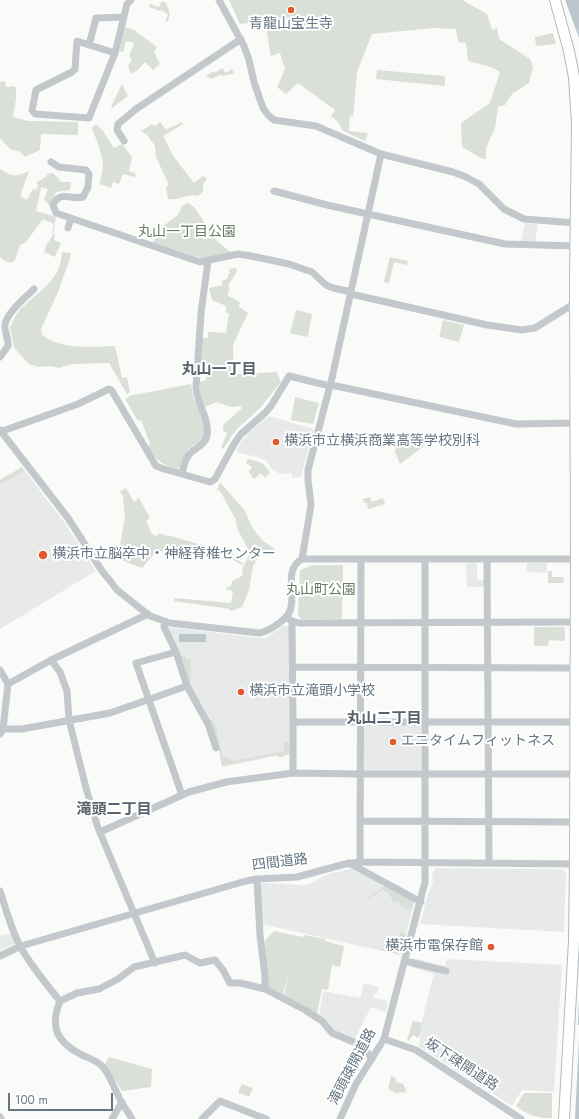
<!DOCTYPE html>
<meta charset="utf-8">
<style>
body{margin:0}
#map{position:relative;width:579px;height:1119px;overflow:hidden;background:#fafaf8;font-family:Jost,sans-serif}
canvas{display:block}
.scale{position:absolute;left:8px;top:1093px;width:105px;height:18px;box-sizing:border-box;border:2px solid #657683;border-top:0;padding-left:5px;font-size:12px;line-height:14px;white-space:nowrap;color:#657683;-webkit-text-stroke:3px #fff;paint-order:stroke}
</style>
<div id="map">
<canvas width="579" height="1119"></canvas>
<div class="scale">100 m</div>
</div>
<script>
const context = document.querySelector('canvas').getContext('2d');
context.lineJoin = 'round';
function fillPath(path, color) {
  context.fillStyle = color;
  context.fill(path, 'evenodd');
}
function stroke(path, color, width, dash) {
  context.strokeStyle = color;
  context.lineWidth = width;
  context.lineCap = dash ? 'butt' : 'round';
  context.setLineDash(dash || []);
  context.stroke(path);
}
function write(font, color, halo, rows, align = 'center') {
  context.font = font + ' Jost,"Noto Sans JP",sans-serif';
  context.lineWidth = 4;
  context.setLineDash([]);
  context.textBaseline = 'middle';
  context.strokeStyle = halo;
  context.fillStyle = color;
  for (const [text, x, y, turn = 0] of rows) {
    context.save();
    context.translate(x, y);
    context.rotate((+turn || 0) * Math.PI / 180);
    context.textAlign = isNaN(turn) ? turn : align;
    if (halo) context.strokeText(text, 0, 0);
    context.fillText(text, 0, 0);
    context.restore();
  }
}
fillPath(new Path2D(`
 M 525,223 L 538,224 L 535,243 L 521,242 Z
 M 269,416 L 314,429 L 301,477 L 293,478 L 291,473 L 280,474 L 271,468 L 266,460 L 253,456 L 238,453 L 236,450 L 247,434 Z
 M 25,471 L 64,522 L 96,571 L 0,629 L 0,485 Z
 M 466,563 L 477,563 L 477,580 L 485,580 L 485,587 L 467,587 Z
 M 527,563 L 547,563 L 547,573 L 526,572 Z
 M 283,626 L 289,626 L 290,634 L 289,663 L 288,665 L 288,667 L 290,668 L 289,687 L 290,754 L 283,756 L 282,758 L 276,756 L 222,767 L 218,745 L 187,682 L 168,627 L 260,638 L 266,638 Z
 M 365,725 L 419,725 L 421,726 L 421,769 L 420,771 L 365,771 L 363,769 L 363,727 Z
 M 354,868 L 415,900 L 401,955 L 261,924 L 260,883 L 307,885 L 328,874 Z
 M 437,868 L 562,869 L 566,872 L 564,932 L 420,924 L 428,894 L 433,883 L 432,873 Z
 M 11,933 L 16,943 L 0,951 L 0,936 L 5,934 L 6,935 Z
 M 413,958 L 445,966 L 447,959 L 562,965 L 554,1092 L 522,1090 L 512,1106 L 419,1046 L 422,1020 L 434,974 L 411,967 Z
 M 364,983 L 379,987 L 377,994 L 374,994 L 373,997 L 388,1001 L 386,1012 L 371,1007 L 354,1040 L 333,1030 L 319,1016 L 323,991 L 360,998 Z`), '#e8e9e9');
fillPath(new Path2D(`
 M 229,0 L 462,0 L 487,14 L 492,30 L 497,28 L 499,39 L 530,59 L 533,67 L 529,83 L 512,94 L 505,105 L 498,107 L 495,128 L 486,148 L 486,159 L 483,159 L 462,147 L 461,123 L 490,103 L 500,72 L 491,67 L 468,61 L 466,43 L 458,42 L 456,29 L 435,28 L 372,34 L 357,72 L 353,117 L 350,116 L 349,131 L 368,133 L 365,141 L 343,131 L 338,122 L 331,116 L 335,110 L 298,83 L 286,94 L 277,87 L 285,69 L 280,53 L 271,56 L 265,21 L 240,24 Z
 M 161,2 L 165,2 C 169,10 172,14 167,22 L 165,21 L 168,15 L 162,10 L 160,11 L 149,7 L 150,4 L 159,7 Z
 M 125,27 L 134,30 L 157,47 L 154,52 L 160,64 L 153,70 L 145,62 L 138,70 L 131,74 L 128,66 L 132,59 L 129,57 L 134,43 L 126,41 L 123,52 L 119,51 Z
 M 553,33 L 556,44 L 536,46 L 535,37 Z
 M 222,68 L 226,73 L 232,69 L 234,73 L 224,76 L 220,75 L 211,79 L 206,75 L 213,72 L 216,72 Z
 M 377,70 L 445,76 L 445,86 L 376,79 Z
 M 5,81 L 6,87 L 14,86 L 16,88 L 16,99 L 13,117 L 28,121 L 78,122 L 78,135 L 41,134 L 40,150 L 25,157 L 20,152 L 10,149 L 0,138 L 0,82 Z
 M 122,84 L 128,96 L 112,108 L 111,107 Z
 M 160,122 L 166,130 L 182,122 L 183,124 L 163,136 L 174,157 L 194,183 L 203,176 L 207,179 L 203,184 L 203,192 L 198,196 C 185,193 181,201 168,199 L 166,187 L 169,185 L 156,157 L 155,146 L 147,135 L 141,131 L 152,124 L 155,126 Z
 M 96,124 L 103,131 L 114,148 L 122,144 L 132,157 L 129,171 L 136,174 L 135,177 L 123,174 L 119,184 L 113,182 L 111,188 L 99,184 C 108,163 99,148 92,128 Z
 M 0,169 C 13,177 16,177 29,171 L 20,196 L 27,200 L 33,189 L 36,190 L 38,186 L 37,182 L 47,176 L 47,174 L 53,173 L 59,179 L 61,182 L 71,182 L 70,190 L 56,192 L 51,206 L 44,200 L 48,189 L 41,187 L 36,211 L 56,217 L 53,234 L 55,235 L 54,240 L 61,243 L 55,257 L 44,252 L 46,246 L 53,235 L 52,232 L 54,224 L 43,219 L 26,242 L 20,245 L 15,260 L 11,263 L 5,261 L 0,257 Z
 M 188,203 L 195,208 L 216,240 L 230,252 L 207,260 L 153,243 L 156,231 L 178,215 L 182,206 Z
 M 62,252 L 71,253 L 70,258 L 58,292 L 41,329 L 42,335 C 62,350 91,347 115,346 L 122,378 L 127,377 L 130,392 L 127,394 L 109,363 L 73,364 L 59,368 L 51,366 L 38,367 L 29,364 L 14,348 L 10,327 C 13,322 15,315 19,311 C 37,291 61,282 62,252 Z
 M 390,257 L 408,261 L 407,265 L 394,262 L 389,283 L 384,282 Z
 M 236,268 L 237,271 L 228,286 L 230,288 L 227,295 L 240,302 L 239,307 L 248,313 L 233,345 L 234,374 L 277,372 L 281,382 L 260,408 L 236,430 L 223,449 L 221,448 L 227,433 L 223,431 L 223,425 L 242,408 L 240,406 L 232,407 L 216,402 L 205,407 L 200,394 L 200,382 L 206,380 L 205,362 L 201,362 L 202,338 L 208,338 L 208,332 L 226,333 L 229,313 L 226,313 L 226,306 L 212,300 L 209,288 L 222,285 L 222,281 L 228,278 L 228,275 L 230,273 L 229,269 Z
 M 296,310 L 312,314 L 308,337 L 290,333 Z
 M 443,320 L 464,325 L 459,342 L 439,337 Z
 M 191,384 C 192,388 192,391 193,396 C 197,408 211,426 203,438 C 200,443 192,445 188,450 C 183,456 184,465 177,469 C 159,463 158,462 148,446 L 150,444 L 141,420 L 138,421 L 125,399 L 129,397 L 128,396 Z
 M 295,397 L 319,403 L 313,424 L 291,420 Z
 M 398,437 L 425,443 L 424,446 L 400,464 L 395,452 Z
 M 248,459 L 262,463 L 270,472 L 265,478 L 261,473 L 254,479 L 249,472 L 252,467 L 246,463 Z
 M 22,467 L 25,471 L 0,485 L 0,480 Z
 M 220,482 L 245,511 L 252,527 L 257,534 L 263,541 L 275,549 L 260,554 L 253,566 L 249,590 L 242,607 L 230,611 L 230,609 L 174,601 L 175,598 L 231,603 L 233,591 L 225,589 L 226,588 L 231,586 L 232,581 L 242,576 L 243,567 L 250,553 L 237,528 L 236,520 L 220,491 L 217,490 Z
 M 126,488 L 134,502 L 139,498 L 150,518 L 146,521 L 152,534 L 157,536 L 159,533 L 167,536 L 167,535 L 234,554 L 233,557 L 244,564 L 242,565 L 222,554 L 204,552 L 201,555 L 187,550 L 181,556 L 161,551 L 159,554 L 154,554 L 142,568 L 116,558 L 114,545 L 120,545 L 125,517 L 123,495 L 119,492 Z
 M 370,497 L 372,502 L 383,498 L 385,504 L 368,509 L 367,503 L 364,503 L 363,499 Z
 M 312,565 L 343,565 L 342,619 L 302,619 L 300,618 L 298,614 L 300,570 Z
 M 548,571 L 552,571 L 552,577 L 564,577 L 563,583 L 548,583 Z
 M 534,627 L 564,627 L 565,629 L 565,641 L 549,640 L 548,646 L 534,646 Z
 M 186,656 L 186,659 L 191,659 L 190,686 L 180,657 Z
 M 212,720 L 216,726 L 222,755 L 233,761 L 284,751 L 284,742 L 289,742 L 289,754 L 282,757 L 276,755 L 222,766 L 218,745 L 210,721 Z
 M 386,885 L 414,899 L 411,910 L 403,908 L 398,901 L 394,903 L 388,892 L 386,893 L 384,889 L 367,900 L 366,899 Z
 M 274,931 L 303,937 L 304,935 L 325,939 L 325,941 L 344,946 L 340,967 L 332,965 L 328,990 L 322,989 L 317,1014 L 284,997 L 289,968 L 283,995 L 267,987 L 265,940 Z
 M 400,932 L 405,933 L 399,954 L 380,950 L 388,945 L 392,945 L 393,939 L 397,940 Z
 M 413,1021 L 422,1023 L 420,1035 L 418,1038 L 413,1035 L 409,1041 L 407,1040 Z
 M 109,1057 L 152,1069 L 151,1087 L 122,1091 L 105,1064 Z
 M 391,1076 L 396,1078 L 396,1082 L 404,1084 L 404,1087 L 406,1088 L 405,1093 L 400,1092 L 397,1094 L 388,1089 Z
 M 242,1084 L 253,1088 L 249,1097 L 239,1093 L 239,1090 Z
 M 524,1093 L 552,1093 L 552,1118 C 538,1119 526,1114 516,1106 Z`), '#dadfd7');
fillPath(new Path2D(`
 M 565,0 L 579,0 L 579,39 L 579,38 Z
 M 179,634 L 206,634 L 206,642 L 179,642 Z
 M 579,999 L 579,1119 L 573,1119 Z`), '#bbc7cb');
fillPath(new Path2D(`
 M 577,1025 L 579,1025 L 579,1039 L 575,1119 L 572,1119 Z`), '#fafaf8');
const highway = new Path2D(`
 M 555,0 L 569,51 L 574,77 L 577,123 L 575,280 L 576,559 L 575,864 L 574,941 L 564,1119`);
stroke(highway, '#b4b9bd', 12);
stroke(new Path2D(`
 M 219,0 L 244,46 L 249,60 L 254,82 L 263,108 L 268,115 L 274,120 L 316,126 L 381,154 L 453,172 L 466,177 L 479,184 L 504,209 L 524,219 L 576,223
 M 89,45 L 96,18 L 124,17
 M 115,53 L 77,41 L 75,69 L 72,72 L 36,90 L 32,110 L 35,114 L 89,118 L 115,53 L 127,4 L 131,0
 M 124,141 L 117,130 L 118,124 L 136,109 L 241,39
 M 51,162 L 59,167 L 86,170 L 89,174 L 88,187 L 83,197 C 71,200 60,190 53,205 L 56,213 L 200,262 L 238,254 L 251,256 L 289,264 L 312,272 L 326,285 L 333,288 L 347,291 L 351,294 L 487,325 L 522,330 L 535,328 L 575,303
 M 274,191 L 327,205 L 505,244 L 575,246
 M 68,228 L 71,219
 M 0,357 L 8,346 C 9,339 4,332 5,325 C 6,313 26,297 34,289
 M 0,430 L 68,518 L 102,571 L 111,582 L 117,590 L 150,616 L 170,623 L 259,633 C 267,632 272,628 278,624 C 284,619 290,615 291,607 C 295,591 284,569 302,559 L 576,559
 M 0,432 L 78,404 L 109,389 L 112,391 L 156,466 L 164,469 L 210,482 L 215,479 L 234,444 L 241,434 L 265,413 L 271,406 L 289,376 L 330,386 L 336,386 L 516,424 L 576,423
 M 182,474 C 183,468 185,461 188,456 C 193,448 205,446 207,436 C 210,419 197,404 196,388 L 201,313 L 208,261
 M 302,559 L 311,505 L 308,480 L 308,470 L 332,378 L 381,154
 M 487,559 L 489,863
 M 286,617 L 292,621 L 299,623 L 576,622
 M 292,621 L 293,722 L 293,773
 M 165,622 L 164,627 L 176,652 L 187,686 L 208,724 L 216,748
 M 176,652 L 136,663 L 182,795
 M 51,660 L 60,672 L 67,691 L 69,720 L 86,788 L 98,828 L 155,963
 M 293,667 L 576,668
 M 0,670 L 8,684 L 3,729 L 0,734
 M 8,684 L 51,660 L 148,614
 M 293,722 L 567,722 L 579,724
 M 3,729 L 22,729 L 110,713 L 187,686
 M 360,821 L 575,822
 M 100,832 L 189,792 L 226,782 L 293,773 L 360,774 L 575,774
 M 360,862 L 361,560
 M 349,863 L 421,902
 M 257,879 L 260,935 L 265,976 L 265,989
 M 0,891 C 6,909 11,929 20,946 C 31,966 46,984 60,1001 C 50,1027 56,1041 80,1054 C 88,1058 96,1060 102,1066 C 109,1073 113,1086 118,1095 C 121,1104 128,1111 132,1119
 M 0,956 L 21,946 L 246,881 L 257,879 L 297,877 L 345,864 L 360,862 L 575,864
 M 405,961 L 446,971
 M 60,1001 L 77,993 L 99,989 L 118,979 L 134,967 L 185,955 L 200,963 L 215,960 L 223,970 L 230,983 L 240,983 L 265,989 L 305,1010 L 322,1021 L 332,1033 L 363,1046 L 372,1059
 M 384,1039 L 416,1050 L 521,1119
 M 0,1117 L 1,1119
 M 112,1119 L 122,1102
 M 202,1119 L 220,1101 L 266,1119
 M 340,1119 L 356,1084 L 384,1039 L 425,882 L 425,560`), '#c3c8cc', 7);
stroke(highway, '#fff', 10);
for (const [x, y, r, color] of [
 [291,10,4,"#e4572e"],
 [276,442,4,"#e4572e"],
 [43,555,5,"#e4572e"],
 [241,692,4,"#e4572e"],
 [393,742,4,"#e4572e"],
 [491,947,4,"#e4572e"]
]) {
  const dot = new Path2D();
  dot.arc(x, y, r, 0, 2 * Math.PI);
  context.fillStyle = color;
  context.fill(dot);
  stroke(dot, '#fff', 1.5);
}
write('14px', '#657683', '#fff', [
 ["青龍山宝生寺",291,25,"center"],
 ["横浜市立横浜商業高等学校別科",284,442],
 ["横浜市立脳卒中・神経脊椎センター",52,555],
 ["横浜市立滝頭小学校",249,692],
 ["エニタイムフィットネス",401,742],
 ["横浜市電保存館",483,947,"right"]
], 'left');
write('14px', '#687a64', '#fff', [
 ["丸山一丁目公園",187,233],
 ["丸山町公園",321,591]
]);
write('14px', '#657683', '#fff', [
 ["四間道路",280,863,-7],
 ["坂下疎開道路",461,1065,33],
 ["滝頭疎開道路",353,1067,-62]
]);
write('bold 15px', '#57646e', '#fff', [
 ["丸山一丁目",219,370],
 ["丸山二丁目",384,719],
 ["滝頭二丁目",114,810]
]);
</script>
